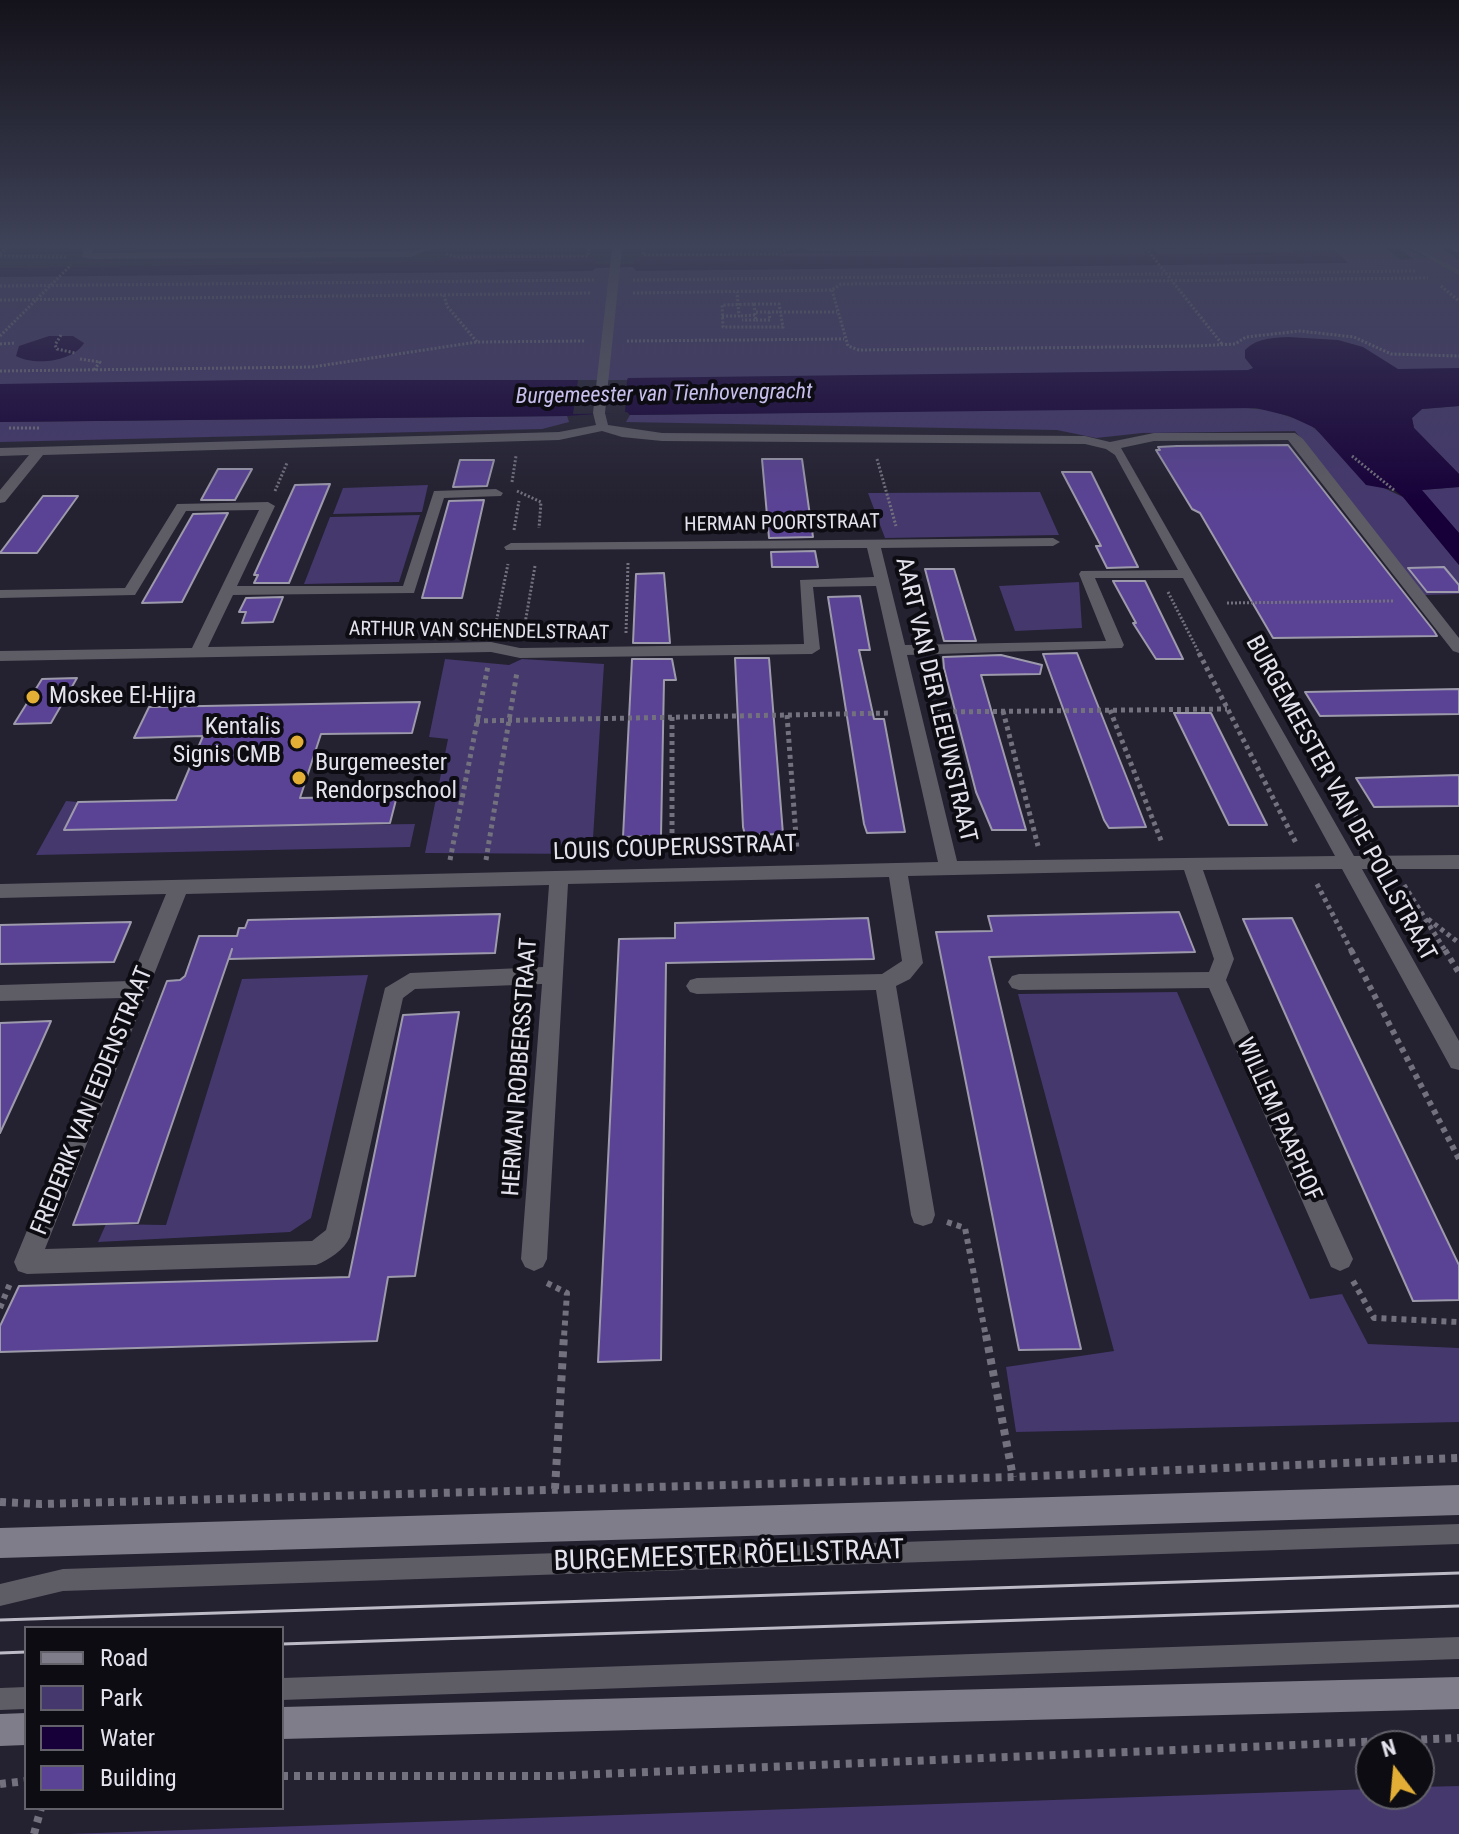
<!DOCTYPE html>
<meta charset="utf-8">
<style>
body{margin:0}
#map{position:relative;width:1459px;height:1834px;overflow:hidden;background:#242130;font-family:"Roboto Condensed",sans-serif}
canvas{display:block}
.legend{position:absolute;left:24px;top:1626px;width:260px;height:184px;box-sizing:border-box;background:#0d0c12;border:2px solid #63626a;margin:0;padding:10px 14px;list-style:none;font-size:24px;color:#e4e3ed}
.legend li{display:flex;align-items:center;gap:16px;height:40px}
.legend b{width:40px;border:2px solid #63626a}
.north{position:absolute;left:1355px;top:1730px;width:80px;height:80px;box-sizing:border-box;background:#0d0c12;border:2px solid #63626a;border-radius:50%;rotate:344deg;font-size:22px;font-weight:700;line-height:32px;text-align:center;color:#e4e3ed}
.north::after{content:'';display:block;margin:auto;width:28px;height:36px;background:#e3ae35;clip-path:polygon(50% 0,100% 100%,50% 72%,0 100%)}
</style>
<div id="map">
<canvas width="1459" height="1834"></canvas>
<ul class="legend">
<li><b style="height:10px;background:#7f7d89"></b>Road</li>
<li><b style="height:22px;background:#45386d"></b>Park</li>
<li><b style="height:22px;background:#170039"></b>Water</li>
<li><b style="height:22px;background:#5a4395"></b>Building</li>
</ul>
<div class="north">N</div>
</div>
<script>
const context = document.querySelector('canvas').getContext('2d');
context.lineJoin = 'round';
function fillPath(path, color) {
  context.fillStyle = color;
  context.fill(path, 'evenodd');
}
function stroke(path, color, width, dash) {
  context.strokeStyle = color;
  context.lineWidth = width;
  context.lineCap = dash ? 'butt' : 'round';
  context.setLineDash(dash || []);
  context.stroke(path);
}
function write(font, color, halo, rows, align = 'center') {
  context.font = font + ' "Roboto Condensed",sans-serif';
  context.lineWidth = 8;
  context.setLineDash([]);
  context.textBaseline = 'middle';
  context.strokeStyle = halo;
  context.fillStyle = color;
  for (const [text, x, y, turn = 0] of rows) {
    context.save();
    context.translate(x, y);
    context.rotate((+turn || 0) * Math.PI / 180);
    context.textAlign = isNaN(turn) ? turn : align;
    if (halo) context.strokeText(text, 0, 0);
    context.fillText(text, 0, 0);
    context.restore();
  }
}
fillPath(new Path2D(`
 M 1117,248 L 1141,248 L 1147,255 L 794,259 L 779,256 L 785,253 Z
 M 1296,248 L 1292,252 L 1158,255 L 1154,249 Z
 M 1332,248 L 1386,248 L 1401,260 L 1413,259 L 1399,248 C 1413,248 1423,260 1437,259 L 1415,248 L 1441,248 L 1459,260 L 1459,371 L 0,392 L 0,273 L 1345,260 Z
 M 1459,406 L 1459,474 L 1414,428 L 1412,418 L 1422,409 Z
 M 1234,407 L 1269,410 L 1308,423 L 1384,488 L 1403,497 L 1459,565 L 1459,594 L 1424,595 L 1295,431 L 1142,433 L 1096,438 L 1057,430 L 626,422 L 630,415 Z
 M 567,416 L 569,422 L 542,429 L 0,442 L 0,422 Z
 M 428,485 L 422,512 L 333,514 L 343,488 Z
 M 1459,487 L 1459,533 L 1421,490 Z
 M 1040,492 L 1059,535 L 885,538 L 868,493 Z
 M 420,515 L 399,582 L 304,584 L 330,517 Z
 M 1079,582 L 1082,628 L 1015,631 L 999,586 Z
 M 445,659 L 509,665 L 522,659 L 604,664 L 592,854 L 425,853 L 448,739 L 429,737 Z
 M 66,801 L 78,802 L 64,829 L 415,824 L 410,847 L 36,855 Z
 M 368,975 L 311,1218 L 290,1232 L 98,1242 L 106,1224 L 166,1225 L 242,979 Z
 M 1177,992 L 1310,1299 L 1342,1294 L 1368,1344 L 1459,1348 L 1459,1422 L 1016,1432 L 1006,1367 L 1114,1351 L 1018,994 Z
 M 1459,1786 L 1459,1834 L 68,1834 L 1371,1789 L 1371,1794 L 1419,1794 L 1419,1787 Z`), '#45386d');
fillPath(new Path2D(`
 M 1296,248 L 1332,248 L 1348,263 L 636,271 L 633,267 L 596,268 L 592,271 L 0,277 L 0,268 L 432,262 L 454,257 L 594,257 L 596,264 L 634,264 L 637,257 L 1269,254 L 1292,252 Z
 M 49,336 L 73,336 L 84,343 C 73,362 34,366 16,356 L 19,346 Z
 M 1288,337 L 1338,340 L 1363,347 L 1398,369 L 1459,368 L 1459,406 L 1422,409 L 1412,418 L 1414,428 L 1459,474 L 1459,487 L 1422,490 L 1459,533 L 1459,565 L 1403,497 L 1394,490 L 1366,485 L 1315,428 L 1289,416 L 1256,408 L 630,415 L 627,412 L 567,416 L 0,422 L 0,384 L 247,380 L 627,380 L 628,378 L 1248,370 L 1253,368 L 1245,358 L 1245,350 C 1257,338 1272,338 1288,337 Z`), '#170039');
fillPath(new Path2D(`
 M 578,380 L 627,380 L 625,413 L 573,414 Z`), '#242130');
const building = new Path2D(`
 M 1288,445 L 1434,631 L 1437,636 L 1273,638 L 1200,513 L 1192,509 L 1156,450 L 1160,450 L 1158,447 L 1177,446 Z
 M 762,459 L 802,459 L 813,537 L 769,538 Z
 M 460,460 L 494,460 L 487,486 L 453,487 Z
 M 218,469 L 252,469 L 235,500 L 201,500 Z
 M 1062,472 L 1091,472 L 1138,567 L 1107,568 L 1096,546 L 1101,546 Z
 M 330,484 L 289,583 L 254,583 L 258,575 L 254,575 L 295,485 Z
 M 43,496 L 78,496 L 37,553 L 0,553 Z
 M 484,500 L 462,598 L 422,598 L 449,501 Z
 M 228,513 L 182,602 L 142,603 L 193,514 Z
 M 815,551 L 818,567 L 772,567 L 771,552 Z
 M 1444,567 L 1459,585 L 1459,592 L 1427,592 L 1408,568 Z
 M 925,569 L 954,569 L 976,641 L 944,641 Z
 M 664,573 L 670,643 L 633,643 L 636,574 Z
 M 1113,581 L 1145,581 L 1183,659 L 1156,659 L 1133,623 L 1136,623 Z
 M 860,596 L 870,650 L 859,650 L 874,719 L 884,719 L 905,832 L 867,833 L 864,824 L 828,597 Z
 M 283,597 L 273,622 L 242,623 L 246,612 L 239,612 L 246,598 Z
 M 1077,653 L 1132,791 L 1146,827 L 1109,828 L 1104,820 L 1043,654 Z
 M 1001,655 L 1042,665 L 1040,674 L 981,675 L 1026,830 L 992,830 L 976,792 L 944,668 L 943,657 Z
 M 735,658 L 769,658 L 783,834 L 745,835 L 743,827 Z
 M 632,659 L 672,659 L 676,680 L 664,680 L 661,836 L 623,837 Z
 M 77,678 L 51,723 L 14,724 L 42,679 Z
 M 1459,689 L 1459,714 L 1320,716 L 1305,692 Z
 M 420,702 L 412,733 L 321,734 L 300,798 L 397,796 L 390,823 L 64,830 L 78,802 L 176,800 L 203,736 L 134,738 L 149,707 Z
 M 1174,713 L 1211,713 L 1267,825 L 1229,825 Z
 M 1459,775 L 1459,806 L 1374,807 L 1356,778 Z
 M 1179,912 L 1195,952 L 989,957 L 1081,1349 L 1019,1350 L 936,932 L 992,931 L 988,916 Z
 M 500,914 L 495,953 L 229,959 L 232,949 L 138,1223 L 73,1225 L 167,981 L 180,980 L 185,976 L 199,936 L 237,936 L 239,928 L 245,928 L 248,920 Z
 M 868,918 L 874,959 L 666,963 L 661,1360 L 598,1362 L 619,939 L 675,938 L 675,923 Z
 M 1292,918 L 1459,1265 L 1459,1300 L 1413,1301 L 1243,919 Z
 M 131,922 L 114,962 L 0,964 L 0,925 Z
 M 459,1012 L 415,1276 L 388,1277 L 377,1341 L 0,1352 L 0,1326 L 19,1286 L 349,1277 L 403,1015 Z
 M 51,1021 L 39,1048 L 0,1133 L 0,1023 Z`);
fillPath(building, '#5a4395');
stroke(building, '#9d9aac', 2);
stroke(new Path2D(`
 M 643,248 L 643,255 L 776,254 L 793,248
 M 1146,248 L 1222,344
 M 0,254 L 7,248
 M 446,254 L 456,257 L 588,256 L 589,248
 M 0,256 L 67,257
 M 633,280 L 1415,271
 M 0,286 L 595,280
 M 1441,286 L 1459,301
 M 832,290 L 848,346 L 859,350 L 1196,346 L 1235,344 L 1246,337 L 1300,331 L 1354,337 L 1391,354 L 1459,356
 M 633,293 L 832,290 L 841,284 L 1428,278
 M 444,295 L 447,306 L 477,342
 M 0,300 L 591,293
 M 754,304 L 779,304 L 783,327 L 723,327 L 722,305 Z
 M 754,304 L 755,312
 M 755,315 L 755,312 L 837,312
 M 722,316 L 739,316 L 737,292
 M 741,316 L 755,315 L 756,320 L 742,320
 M 756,320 L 770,320 L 769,312
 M 61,335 L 55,345 L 57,349 L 75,353
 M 0,336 L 71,265
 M 627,341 L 844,339
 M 0,344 L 15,343
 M 80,359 L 100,362 L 94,370
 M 0,371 L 312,367 L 477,342 L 585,341
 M 9,428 L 39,428
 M 1352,456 L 1394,490
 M 877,459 L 896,526
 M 512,482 L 516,456
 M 275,491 L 287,463
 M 517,491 L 541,502 L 539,528
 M 514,530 L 519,501
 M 1168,592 L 1200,655
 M 1227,603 L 1393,601
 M 495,628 L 508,564
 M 626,633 L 628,563
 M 523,635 L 535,566`), '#73717e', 3, [2, 2]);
stroke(new Path2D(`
 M 1199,653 L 1296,843
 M 1110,710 L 1162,843
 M 1003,711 L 1038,846
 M 937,712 L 1227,709
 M 787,715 L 797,850
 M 672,717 L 672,852
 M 476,721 L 891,713
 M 1337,786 L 1372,842
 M 450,860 L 488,666
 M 486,860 L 517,672
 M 1317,884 L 1352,952
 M 1404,885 L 1446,952
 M 1428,919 L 1459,943`), '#73717e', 5, [4, 4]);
stroke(new Path2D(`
 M 1351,950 L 1459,1159
 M 1445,950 L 1459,973
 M 947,1222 L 965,1228 L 986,1337
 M 1353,1281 L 1374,1318 L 1459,1322
 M 547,1283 L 567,1293 L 564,1337
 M 0,1308 L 11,1281`), '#73717e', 6, [5, 5]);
stroke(new Path2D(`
 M 986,1335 L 1013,1477
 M 555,1489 L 564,1335
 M 0,1502 L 41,1504 L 1013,1477 L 1459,1458
 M 282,1776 L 555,1776 L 1459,1738
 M 0,1784 L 26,1781
 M 34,1834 L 41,1808`), '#73717e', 8, [6, 6]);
fillPath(new Path2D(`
 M 1410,248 L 1417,248 L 1459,270 L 1459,275 Z
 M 1459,1524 L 1459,1544 L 63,1591 L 0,1606 L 0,1584 L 63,1569 Z
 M 1459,1637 L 1459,1659 L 282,1700 L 282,1678 Z
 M 26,1687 L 26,1709 L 0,1710 L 0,1688 Z`), '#5e5c64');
fillPath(new Path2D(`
 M 84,248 L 93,248 L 92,253 L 410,251 L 432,248 L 411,257 L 92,259 L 82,257 Z
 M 612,248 L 622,248 L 605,413 L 608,425 L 662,433 L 1085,436 L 1110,442 L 1154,433 L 1295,433 L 1303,439 L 1459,638 L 1459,653 L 1453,651 L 1288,440 L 1154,441 L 1121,448 L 1354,856 L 1459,855 L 1459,869 L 1362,869 L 1459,1041 L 1459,1070 L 1451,1068 L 1342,869 L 1203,870 L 1234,959 L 1226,980 L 1353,1259 L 1349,1267 L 1340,1271 L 1331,1267 L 1209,988 L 1019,990 L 1012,988 L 1008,982 L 1012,976 L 1019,974 L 1209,972 L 1214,959 L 1184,870 L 908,876 L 923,963 L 910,979 L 896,986 L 935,1215 L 932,1223 L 923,1226 L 914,1223 L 911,1215 L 876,990 L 697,994 L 690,992 L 686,986 L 690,980 L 697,978 L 882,974 L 902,961 L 889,877 L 568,884 L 547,1259 L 543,1267 L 534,1271 L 525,1267 L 521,1259 L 542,984 L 415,989 L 403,998 L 350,1237 C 344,1250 329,1260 316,1265 L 27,1274 L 18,1271 L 14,1262 L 123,998 L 0,1001 L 0,985 L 130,981 L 166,894 L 0,898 L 0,884 L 938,862 L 876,586 L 813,587 L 820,649 L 812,654 L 520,658 L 491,652 L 0,661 L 0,651 L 192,648 L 259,510 L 186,511 L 135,595 L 0,598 L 0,590 L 125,588 L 177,504 L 268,502 L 275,506 L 237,586 L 403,586 L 434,491 L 496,489 L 503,493 L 501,496 L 444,498 L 414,593 L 233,595 L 208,647 L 491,642 L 520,648 L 804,644 L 800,580 L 874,577 L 867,548 L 506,550 L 504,547 L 511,543 L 1053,538 L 1060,542 L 1053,546 L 881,548 L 905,645 L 1106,641 L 1079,574 L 1081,571 L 1178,570 L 1115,455 L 1106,449 L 1085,444 L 662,441 L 622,437 L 602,431 L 559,440 L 43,455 L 5,502 L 0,503 L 0,490 L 29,455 L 0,456 L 0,448 L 559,432 L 596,425 L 593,413 ZM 1095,578 L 1183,578 L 1335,856 L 957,861 L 907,655 L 1122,648 L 1124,645 ZM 549,885 L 543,967 L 410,973 L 385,988 L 326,1230 L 312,1241 L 45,1249 L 186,894 Z
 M 806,248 L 964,248 L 959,251 L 811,251 Z`), '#5e5c64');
fillPath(new Path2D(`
 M 1459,1485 L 1459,1515 L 0,1558 L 0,1528 Z
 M 1459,1677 L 1459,1709 L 282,1739 L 282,1707 Z
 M 26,1713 L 26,1745 L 0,1746 L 0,1714 Z`), '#7f7d89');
stroke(new Path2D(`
 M 0,1620 L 1459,1573
 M 282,1644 L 1459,1606
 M 0,1653 L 26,1652`), '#bdbbc6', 3);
stroke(new Path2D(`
 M 1453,248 L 1459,252`), '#bdbbc6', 3, [6, 3]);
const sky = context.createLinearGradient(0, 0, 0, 504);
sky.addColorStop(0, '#14121a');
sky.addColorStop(0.49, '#3f4359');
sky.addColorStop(1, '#3f435900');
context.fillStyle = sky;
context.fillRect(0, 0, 1459, 504);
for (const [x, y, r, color] of [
 [33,697,8,"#e3ae35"],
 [297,742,8,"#e3ae35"],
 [299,778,8,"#e3ae35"]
]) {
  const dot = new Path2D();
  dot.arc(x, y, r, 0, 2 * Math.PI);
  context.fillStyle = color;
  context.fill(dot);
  stroke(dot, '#0d0c12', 3);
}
write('20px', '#e4e3ed', '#0d0c12', [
 ["HERMAN POORTSTRAAT",782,524,-1],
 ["ARTHUR VAN SCHENDELSTRAAT",479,632,1]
]);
write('italic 22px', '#c8bfed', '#0d0c12', [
 ["Burgemeester van Tienhovengracht",664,395,-1]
]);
write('24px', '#e4e3ed', '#0d0c12', [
 ["Moskee El-Hijra",49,697],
 ["Kentalis",281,728,"right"],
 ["Signis CMB",281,756,"right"],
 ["Burgemeester",315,764],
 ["Rendorpschool",315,792]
], 'left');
write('24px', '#e4e3ed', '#0d0c12', [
 ["AART VAN DER LEEUWSTRAAT",935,700,77],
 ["BURGEMEESTER VAN DE POLLSTRAAT",1340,799,61],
 ["LOUIS COUPERUSSTRAAT",675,849,-2],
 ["HERMAN ROBBERSSTRAAT",521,1067,-86],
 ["FREDERIK VAN EEDENSTRAAT",93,1101,-68],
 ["WILLEM PAAPHOF",1278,1120,66]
]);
write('28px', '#e4e3ed', '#0d0c12', [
 ["BURGEMEESTER RÖELLSTRAAT",729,1557,-2]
]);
</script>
